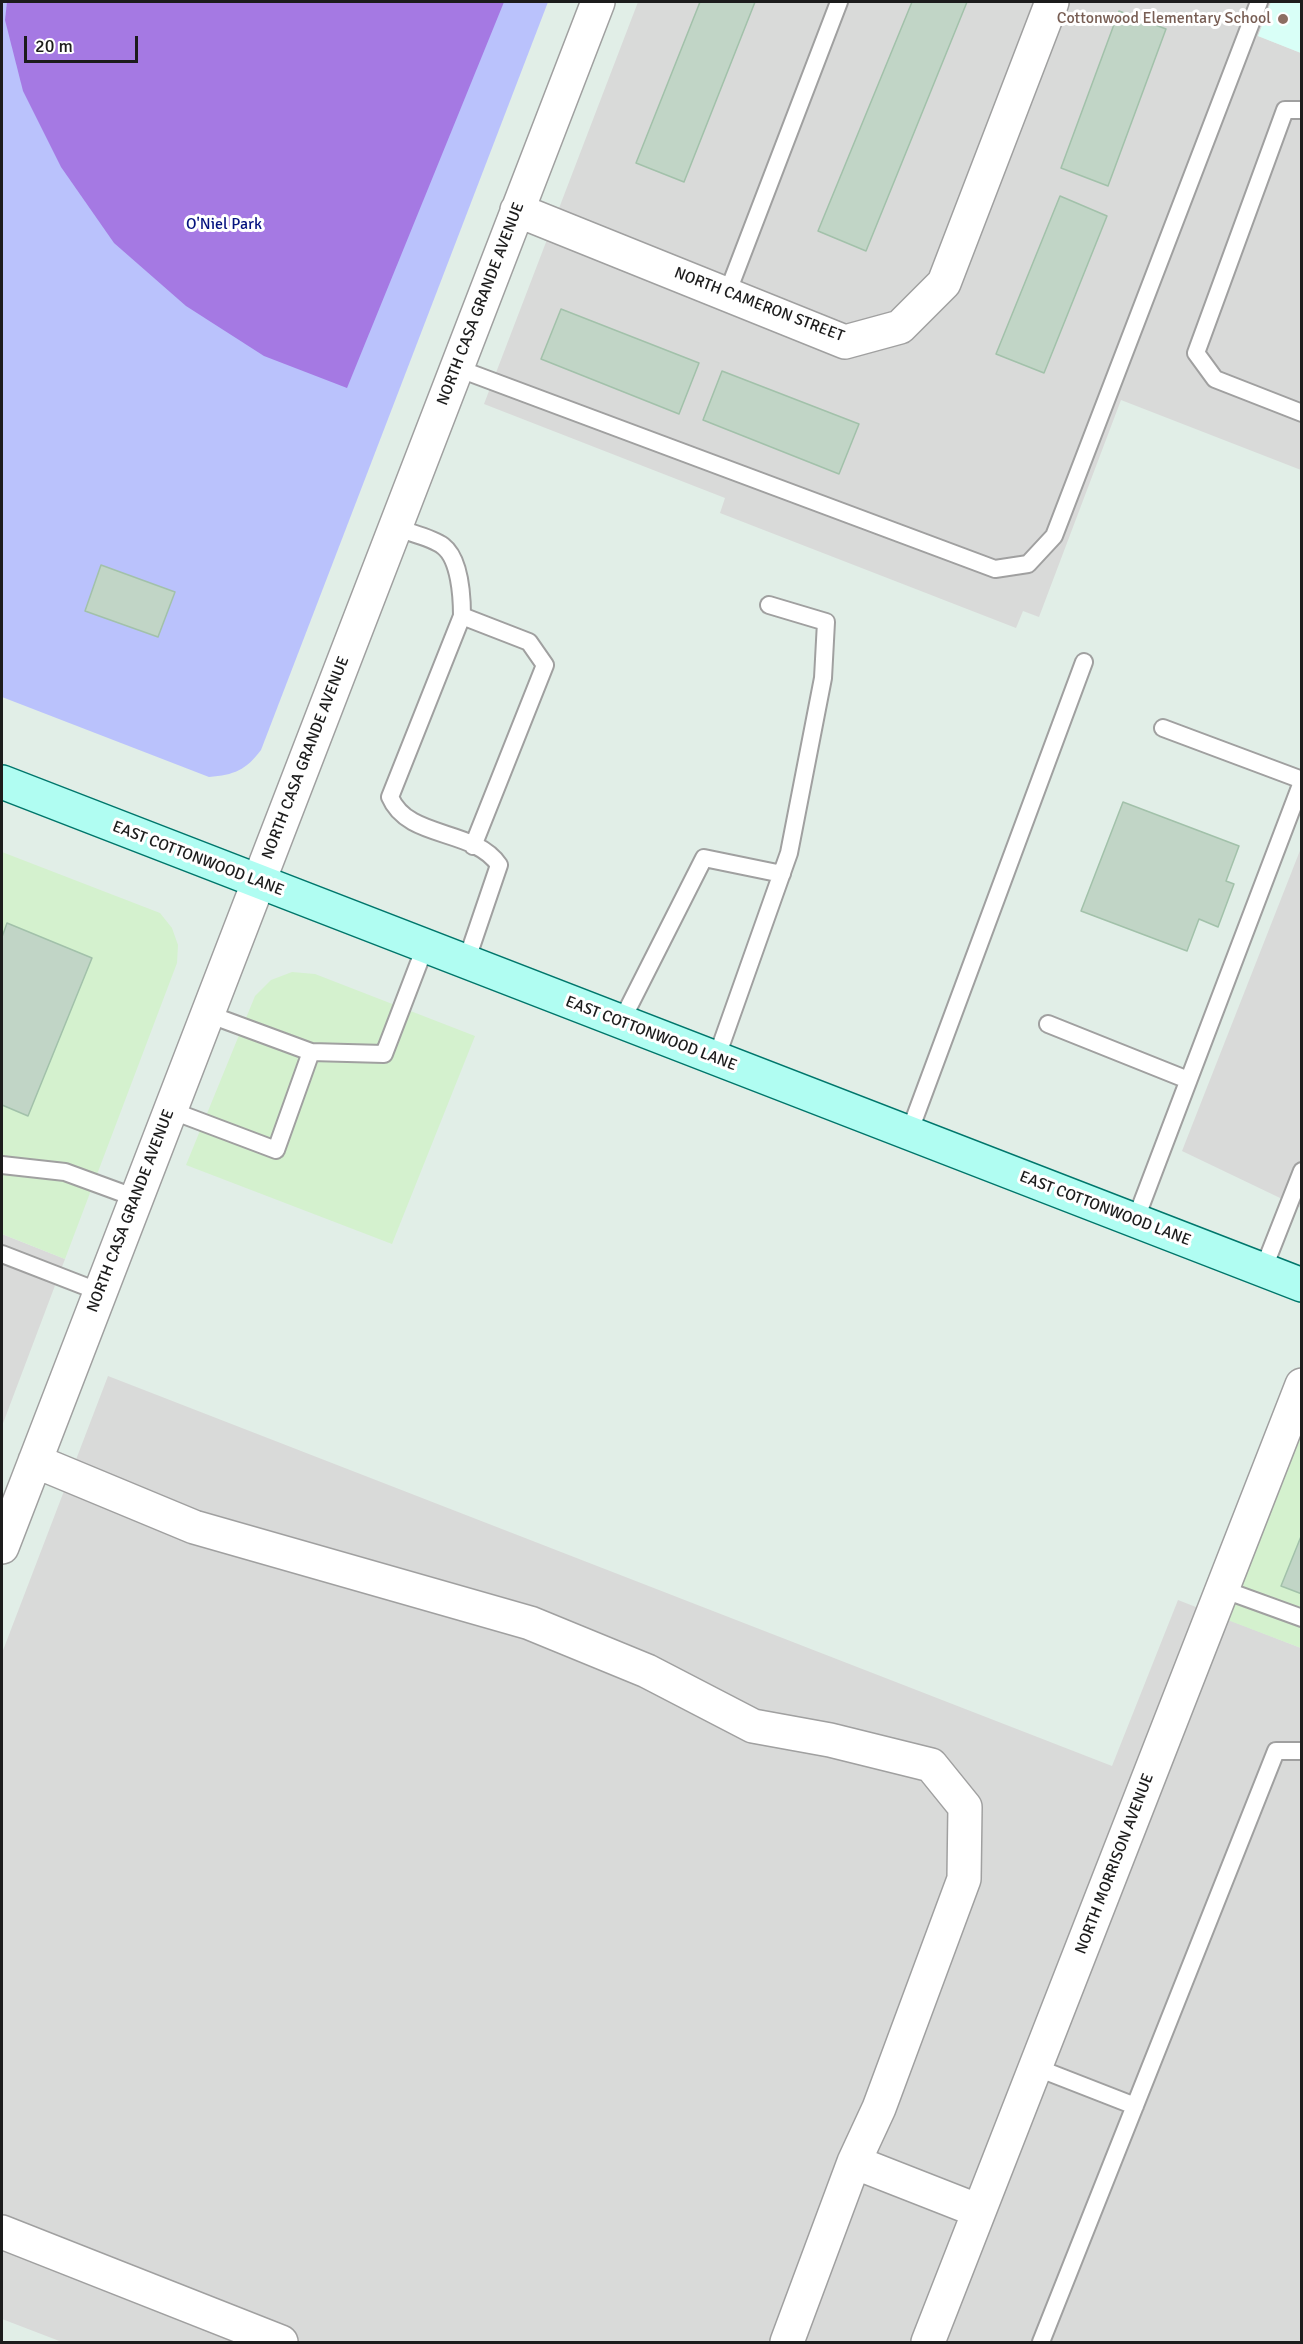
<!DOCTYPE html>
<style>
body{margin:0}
#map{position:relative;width:1303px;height:2344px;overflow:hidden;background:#e1eee7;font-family:Signika,sans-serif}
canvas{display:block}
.frame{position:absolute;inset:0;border:3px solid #1c1c1c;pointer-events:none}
.scale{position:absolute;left:24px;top:36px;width:114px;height:27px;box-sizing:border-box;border:3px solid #1c1c1c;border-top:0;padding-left:8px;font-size:18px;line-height:21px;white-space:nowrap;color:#1c1c1c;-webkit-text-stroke:4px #fff;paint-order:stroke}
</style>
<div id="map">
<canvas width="1303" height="2344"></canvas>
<div class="frame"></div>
<div class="scale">20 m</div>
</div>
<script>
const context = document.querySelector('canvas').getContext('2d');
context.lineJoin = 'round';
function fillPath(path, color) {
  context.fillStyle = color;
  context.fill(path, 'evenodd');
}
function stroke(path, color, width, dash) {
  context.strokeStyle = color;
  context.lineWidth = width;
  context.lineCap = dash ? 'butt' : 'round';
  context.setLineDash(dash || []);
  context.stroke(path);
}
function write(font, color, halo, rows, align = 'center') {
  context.font = font + ' Signika,sans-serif';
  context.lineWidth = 6;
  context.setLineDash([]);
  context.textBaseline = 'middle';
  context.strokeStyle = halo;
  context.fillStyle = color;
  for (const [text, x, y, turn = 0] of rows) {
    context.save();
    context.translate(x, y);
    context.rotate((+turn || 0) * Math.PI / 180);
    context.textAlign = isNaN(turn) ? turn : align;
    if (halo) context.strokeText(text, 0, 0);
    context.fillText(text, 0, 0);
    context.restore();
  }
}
fillPath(new Path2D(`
 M 638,2 L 1271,2 L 1258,36 L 1301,53 L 1301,470 L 1121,400 L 1039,617 L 1023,611 L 1016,628 L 720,513 L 725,498 L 484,404 Z
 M 1301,848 L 1301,1208 L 1182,1151 Z
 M 2,1234 L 65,1259 L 2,1426 Z
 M 108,1376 L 1112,1766 L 1178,1600 L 1301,1648 L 1301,2342 L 62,2342 L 2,2319 L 2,1653 Z`), '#d9dad9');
fillPath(new Path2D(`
 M 2,852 L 160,913 L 172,928 L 178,945 L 177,963 L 65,1259 L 2,1234 Z
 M 292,972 L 315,974 L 475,1036 L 392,1244 L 186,1165 L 255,996 L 271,980 Z
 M 1301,1419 L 1301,1648 L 1225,1619 Z`), '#d4f1ce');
fillPath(new Path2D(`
 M 1271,2 L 1301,2 L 1301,53 L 1258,36 Z`), '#d9fff7');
fillPath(new Path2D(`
 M 2,2 L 548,2 L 261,750 C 246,770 234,775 209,777 L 2,697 Z`), '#bac2fc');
fillPath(new Path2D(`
 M 7,2 L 504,2 L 347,388 L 264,356 L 186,306 L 114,243 L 61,167 L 23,91 L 5,20 Z`), '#a579e3');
const building = new Path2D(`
 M 700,2 L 755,2 L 684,182 L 636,163 Z
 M 912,2 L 967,2 L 866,251 L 818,231 Z
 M 1119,11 L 1166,29 L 1108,186 L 1061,168 Z
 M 1060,196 L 1107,216 L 1044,373 L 996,354 Z
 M 561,309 L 699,363 L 679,414 L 541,359 Z
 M 722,371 L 859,424 L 839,474 L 703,420 Z
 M 101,565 L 175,592 L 158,637 L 85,611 Z
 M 1123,802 L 1239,846 L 1226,881 L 1234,884 L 1218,927 L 1199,919 L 1187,951 L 1081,911 Z
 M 7,923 L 92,958 L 28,1116 L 2,1105 L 2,937 Z
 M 1302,1534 L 1302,1594 L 1281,1586 Z`);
fillPath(building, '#c1d5c6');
stroke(building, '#a2c1aa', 1.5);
const service = new Path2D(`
 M 1302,110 L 1285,110 L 1196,353 L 1215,379 L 1302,413
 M 727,294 L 839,2
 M 457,368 L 995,569 L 1028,564 L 1054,536 L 1259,2
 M 395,527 C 409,533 431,537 443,546 C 460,559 462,597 462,616 L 529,642 L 545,665 L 473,846
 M 462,616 L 390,797 C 408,840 474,828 499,865 L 466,962
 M 1163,728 L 1302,780
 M 208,1014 L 311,1052
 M 621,1022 L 704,858 L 782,874
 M 1048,1024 L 1188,1080
 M 716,1059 L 789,853 L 823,678 L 826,622 L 769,605
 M 170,1110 L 276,1150 L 311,1052 L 384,1054 L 425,947
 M 909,1133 L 1084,662
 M 2,1165 L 65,1172 L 136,1198
 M 1135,1221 L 1302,782
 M 2,1254 L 100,1292
 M 1263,1270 L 1302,1171
 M 1222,1589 L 1302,1618
 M 1035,2067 L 1135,2106
 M 1041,2342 L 1276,1751 L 1302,1751`);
const minor = new Path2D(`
 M 517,210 L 845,342 L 900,327 L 944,283 L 1052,2
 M 35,1461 L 194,1527 L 530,1623 L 647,1671 L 753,1726 L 830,1740 L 931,1765 L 965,1807 L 964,1879 L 879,2108 L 854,2162 L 787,2342
 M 2,1547 L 598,2
 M 854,2162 L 979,2211
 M 2,2232 L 281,2342
 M 928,2342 L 1302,1385`);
const secondary = new Path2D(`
 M 2,782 L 1302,1285`);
stroke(service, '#a0a0a0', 20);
stroke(minor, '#a0a0a0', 36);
stroke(secondary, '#00766b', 36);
stroke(service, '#fff', 16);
stroke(minor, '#fff', 33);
stroke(secondary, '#b0fdf2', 33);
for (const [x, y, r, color] of [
 [1283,19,6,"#8d6e63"]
]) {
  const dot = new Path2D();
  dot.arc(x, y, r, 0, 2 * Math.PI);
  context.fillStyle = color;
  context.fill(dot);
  stroke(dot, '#fff', 2);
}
write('16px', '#785e54', '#fff', [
 ["Cottonwood Elementary School",1271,19]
], 'right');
write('16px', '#05137f', '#fff', [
 ["O'Niel Park",224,225]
]);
write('16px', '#1c1c1c', '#fff', [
 ["NORTH CASA GRANDE AVENUE",481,304,-69],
 ["NORTH CAMERON STREET",759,305,21],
 ["NORTH CASA GRANDE AVENUE",306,758,-69],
 ["EAST COTTONWOOD LANE",198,859,21],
 ["EAST COTTONWOOD LANE",651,1034,21],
 ["EAST COTTONWOOD LANE",1105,1209,21],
 ["NORTH CASA GRANDE AVENUE",131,1211,-69],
 ["NORTH MORRISON AVENUE",1115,1864,-69]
]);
</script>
